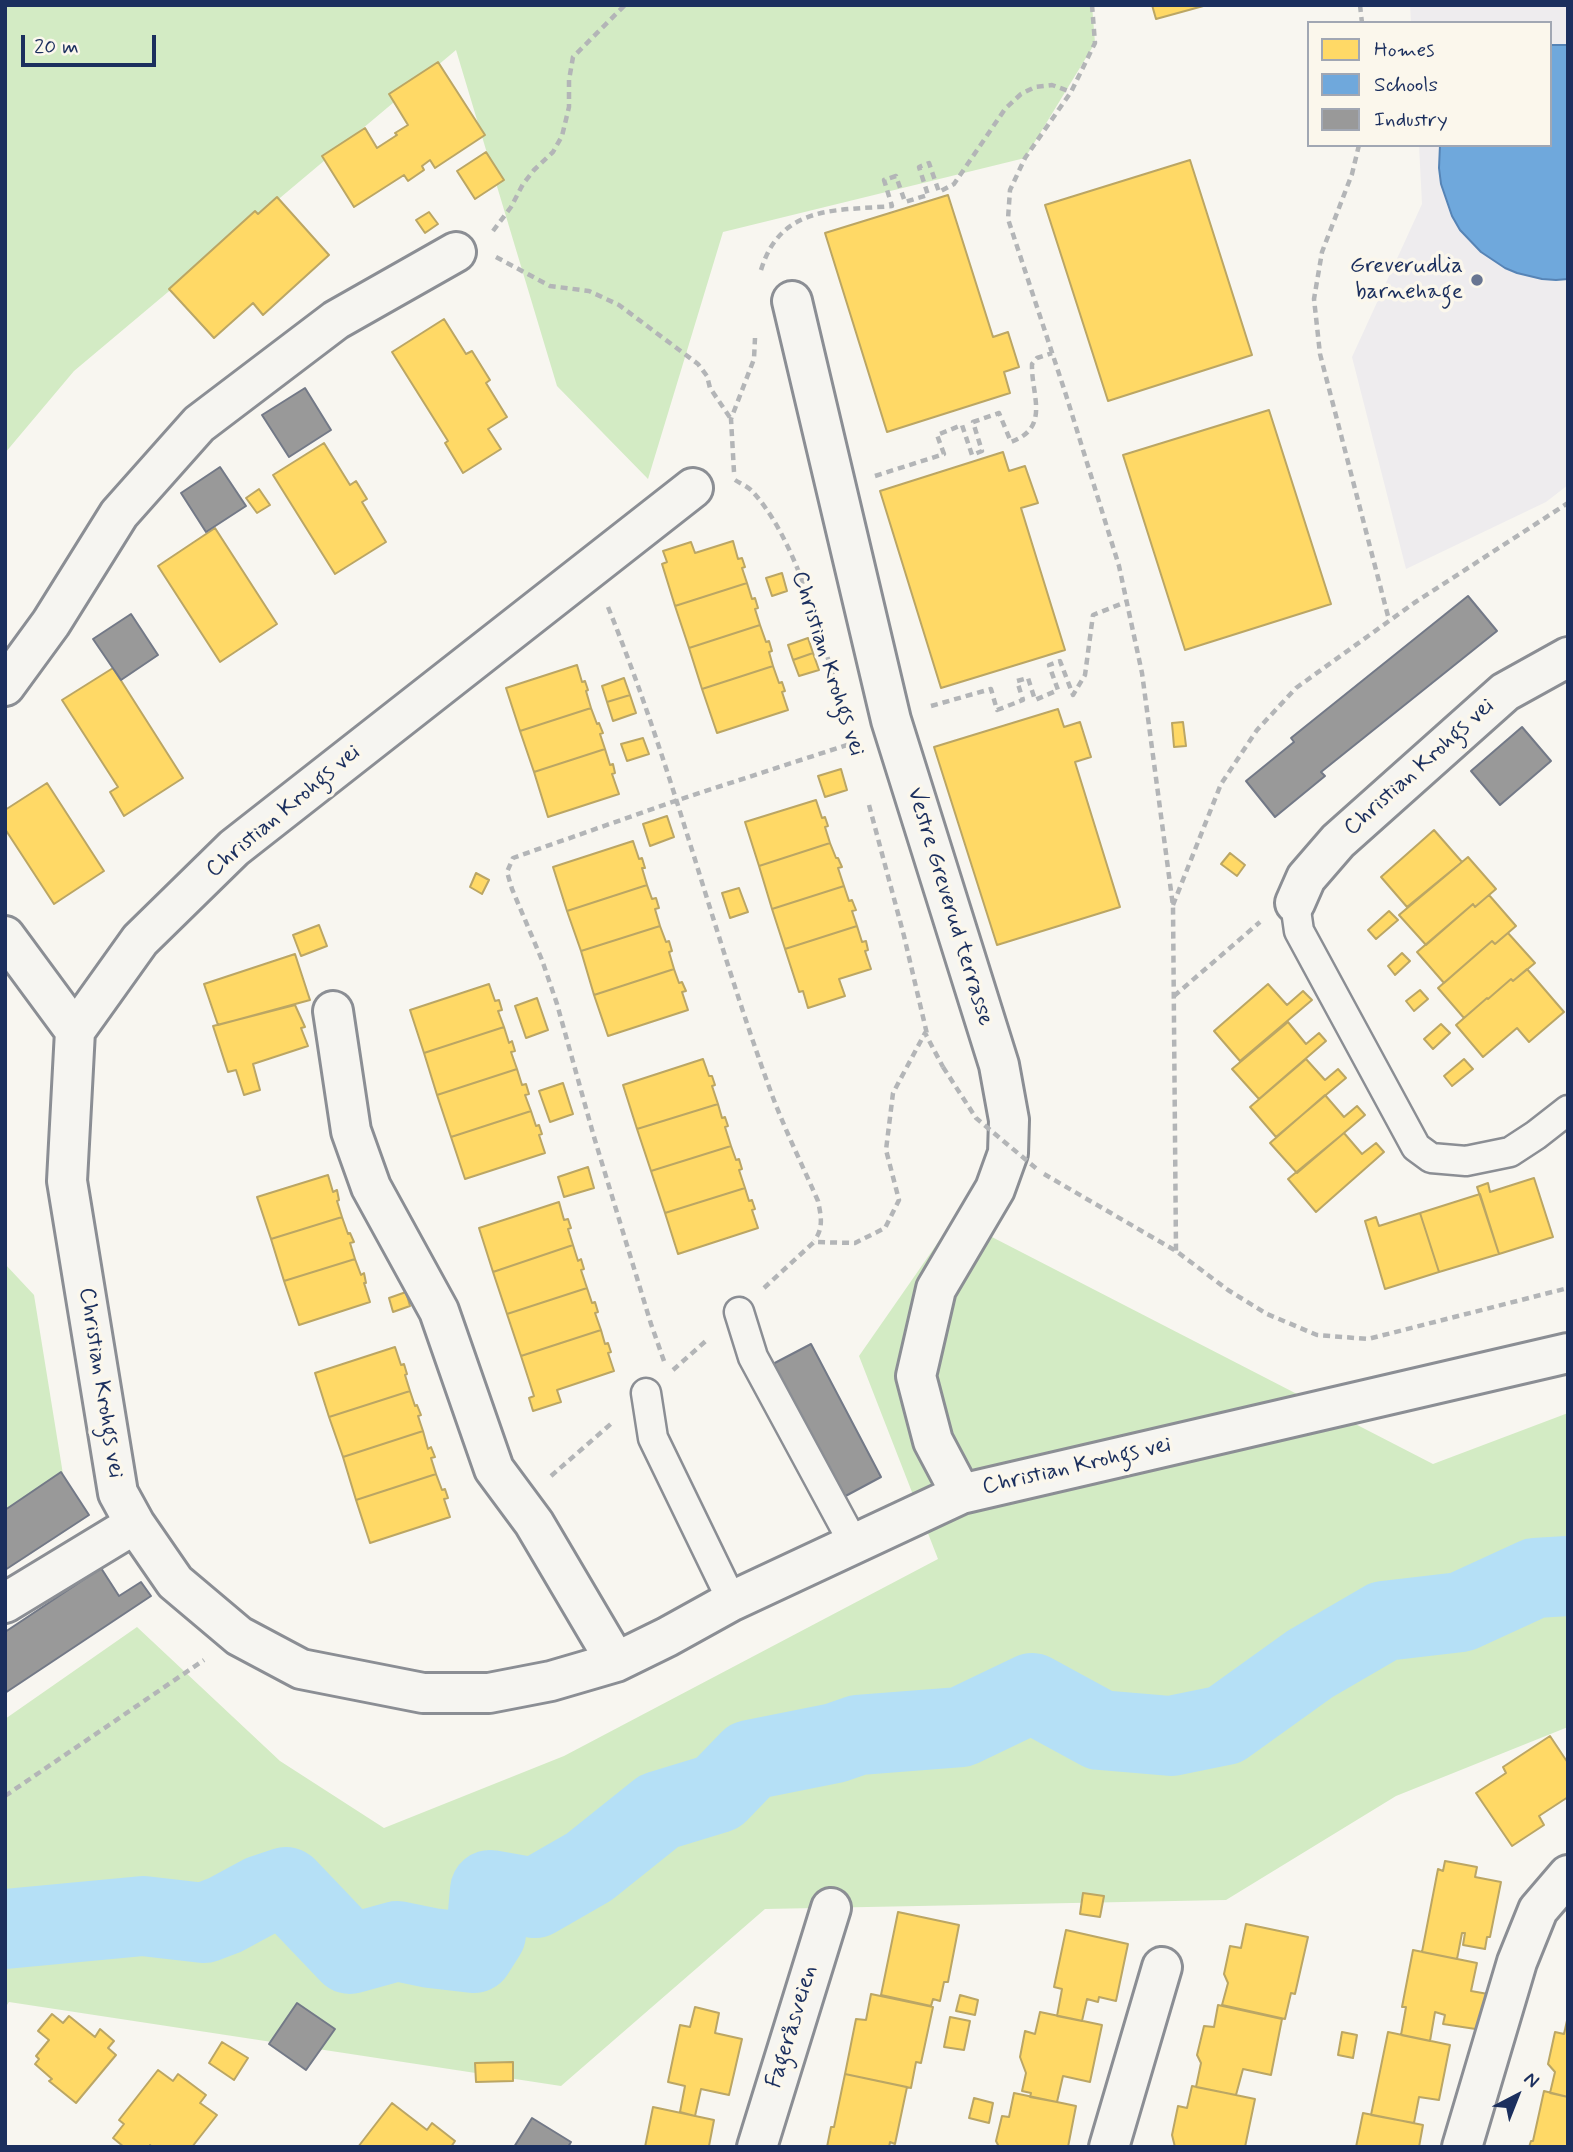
<!DOCTYPE html>
<meta charset="utf-8">
<style>
body{margin:0}
#map{position:relative;width:1573px;height:2152px;overflow:hidden;background:#f8f6f0;font-family:Mynerve,sans-serif}
canvas{display:block}
.frame{position:absolute;inset:0;border:7px solid #1b2f5e;pointer-events:none}
.legend{position:absolute;left:1307px;top:21px;width:245px;height:126px;box-sizing:border-box;background:#fbf7ec;border:2px solid #a1a7b3;margin:0;padding:9px 12px;list-style:none;font-size:21px;color:#1b2f5e}
.legend li{display:flex;align-items:center;gap:14px;height:35px}
.legend b{width:35px;border:2px solid #a1a7b3}
.north{position:absolute;left:1482px;top:2061px;width:70px;height:70px;-webkit-text-stroke:5px #fbf7ec;paint-order:stroke;rotate:42deg;font-size:19px;font-weight:700;line-height:28px;text-align:center;color:#1b2f5e}
.north::after{content:'';display:block;margin:auto;width:24px;height:32px;background:#1b2f5e;clip-path:polygon(50% 0,100% 100%,50% 72%,0 100%)}
.scale{position:absolute;left:21px;top:35px;width:135px;height:32px;box-sizing:border-box;border:4px solid #1b2f5e;border-top:0;padding-left:9px;font-size:21px;line-height:24px;white-space:nowrap;color:#1b2f5e;-webkit-text-stroke:5px #fbf7ec;paint-order:stroke}
</style>
<div id="map">
<canvas width="1573" height="2152"></canvas>
<div class="frame"></div>
<ul class="legend">
<li><b style="height:19px;background:#ffd966"></b>Homes</li>
<li><b style="height:19px;background:#6fa8dc"></b>Schools</li>
<li><b style="height:19px;background:#999"></b>Industry</li>
</ul>
<div class="north">N</div>
<div class="scale">20 m</div>
</div>
<script>
const context = document.querySelector('canvas').getContext('2d');
context.lineJoin = 'round';
function fillPath(path, color) {
  context.fillStyle = color;
  context.fill(path, 'evenodd');
}
function stroke(path, color, width, dash) {
  context.strokeStyle = color;
  context.lineWidth = width;
  context.lineCap = dash ? 'butt' : 'round';
  context.setLineDash(dash || []);
  context.stroke(path);
}
function write(font, color, halo, rows, align = 'center') {
  context.font = font + ' Mynerve,sans-serif';
  context.lineWidth = 7;
  context.setLineDash([]);
  context.textBaseline = 'middle';
  context.strokeStyle = halo;
  context.fillStyle = color;
  for (const [text, x, y, turn = 0] of rows) {
    context.save();
    context.translate(x, y);
    context.rotate((+turn || 0) * Math.PI / 180);
    context.textAlign = isNaN(turn) ? turn : align;
    if (halo) context.strokeText(text, 0, 0);
    context.fillText(text, 0, 0);
    context.restore();
  }
}
fillPath(new Path2D(`
 M 1410,5 L 1568,5 L 1568,485 L 1546,502 L 1406,569 L 1352,357 L 1422,204 L 1419,145 L 1550,145 L 1550,23 L 1411,23 Z`), '#eeecee');
fillPath(new Path2D(`
 M 5,5 L 1092,5 L 1095,43 L 1025,158 L 723,232 L 648,479 L 557,386 L 456,50 L 74,371 L 5,453 Z
 M 955,1218 L 1433,1464 L 1568,1413 L 1568,1727 L 1396,1796 L 1226,1900 L 765,1909 L 561,2086 L 9,2002 L 5,2008 L 5,1719 L 137,1627 L 280,1761 L 384,1828 L 564,1756 L 938,1559 L 859,1356 Z
 M 5,1264 L 34,1295 L 67,1499 L 5,1543 Z`), '#d3ebc4');
const homes = new Path2D(`
 M 1152,5 L 1207,5 L 1156,19 Z
 M 438,62 L 485,135 L 435,168 L 430,160 L 422,166 L 424,170 L 408,181 L 404,175 L 354,207 L 322,156 L 365,128 L 377,148 L 397,135 L 395,133 L 408,125 L 389,94 Z
 M 486,152 L 504,180 L 475,199 L 457,171 Z
 M 1190,160 L 1252,355 L 1108,401 L 1045,205 Z
 M 948,195 L 993,337 L 1008,332 L 1019,367 L 1004,372 L 1010,393 L 887,432 L 825,233 Z
 M 277,197 L 329,255 L 263,315 L 253,303 L 214,338 L 169,289 L 255,211 L 258,214 Z
 M 429,212 L 438,224 L 425,233 L 416,220 Z
 M 444,319 L 466,354 L 472,351 L 490,380 L 486,383 L 507,417 L 488,429 L 501,449 L 463,473 L 445,443 L 448,441 L 392,352 Z
 M 1269,410 L 1331,604 L 1185,650 L 1123,455 Z
 M 324,443 L 350,485 L 356,481 L 367,499 L 362,502 L 386,542 L 335,574 L 273,475 Z
 M 1003,452 L 1009,471 L 1025,466 L 1038,503 L 1021,508 L 1065,650 L 941,688 L 880,491 Z
 M 259,489 L 270,505 L 257,513 L 246,498 Z
 M 215,528 L 277,624 L 220,662 L 158,566 Z
 M 733,541 L 738,559 L 742,558 L 745,567 L 742,568 L 747,583 L 675,606 L 662,564 L 667,562 L 663,551 L 691,542 L 695,553 Z
 M 782,573 L 787,591 L 772,596 L 766,578 Z
 M 747,583 L 752,599 L 755,598 L 758,608 L 755,609 L 760,625 L 689,648 L 675,606 Z
 M 760,625 L 766,642 L 769,641 L 772,651 L 769,652 L 773,666 L 702,689 L 689,648 Z
 M 808,638 L 813,653 L 793,660 L 788,645 Z
 M 813,653 L 819,670 L 799,676 L 793,660 Z
 M 577,665 L 582,682 L 585,681 L 588,690 L 586,691 L 591,708 L 520,731 L 506,688 Z
 M 773,666 L 779,683 L 782,682 L 785,691 L 782,692 L 788,710 L 717,733 L 702,689 Z
 M 113,668 L 183,778 L 124,816 L 110,792 L 118,787 L 62,700 Z
 M 624,678 L 630,695 L 607,702 L 602,686 Z
 M 630,695 L 636,713 L 613,721 L 607,702 Z
 M 591,708 L 597,724 L 599,723 L 603,733 L 600,734 L 605,749 L 534,772 L 520,731 Z
 M 1058,709 L 1064,727 L 1080,722 L 1091,757 L 1075,762 L 1120,907 L 997,945 L 934,747 Z
 M 1183,722 L 1186,746 L 1174,747 L 1172,723 Z
 M 643,738 L 649,754 L 627,761 L 621,744 Z
 M 605,749 L 610,765 L 613,764 L 615,773 L 612,774 L 619,794 L 548,817 L 534,772 Z
 M 841,769 L 847,790 L 825,797 L 818,776 Z
 M 47,783 L 104,871 L 54,904 L 5,829 L 5,810 Z
 M 816,800 L 822,818 L 825,817 L 828,826 L 825,827 L 830,843 L 759,866 L 745,822 Z
 M 667,816 L 674,837 L 650,846 L 643,824 Z
 M 1434,830 L 1462,862 L 1407,907 L 1381,877 Z
 M 633,841 L 639,859 L 642,858 L 645,868 L 642,868 L 647,885 L 567,911 L 553,867 Z
 M 830,843 L 836,858 L 838,858 L 842,867 L 838,868 L 844,886 L 772,909 L 759,866 Z
 M 1230,853 L 1245,865 L 1237,876 L 1221,864 Z
 M 1468,857 L 1496,889 L 1475,907 L 1473,904 L 1426,945 L 1399,915 Z
 M 476,873 L 489,880 L 482,894 L 470,887 Z
 M 647,885 L 652,899 L 656,898 L 659,908 L 655,909 L 660,926 L 581,951 L 567,911 Z
 M 844,886 L 849,901 L 852,900 L 856,910 L 852,911 L 857,926 L 785,949 L 772,909 Z
 M 739,888 L 748,912 L 730,918 L 722,893 Z
 M 1489,895 L 1516,926 L 1495,944 L 1492,941 L 1444,983 L 1417,952 L 1473,904 L 1475,907 Z
 M 1389,911 L 1398,920 L 1376,939 L 1368,930 Z
 M 319,925 L 327,946 L 301,956 L 293,935 Z
 M 660,926 L 666,942 L 669,941 L 672,951 L 669,952 L 674,969 L 594,995 L 581,951 Z
 M 857,926 L 862,942 L 866,941 L 868,950 L 865,951 L 871,969 L 839,979 L 845,996 L 808,1008 L 803,991 L 799,992 L 785,949 Z
 M 1508,933 L 1535,963 L 1513,981 L 1511,979 L 1488,999 L 1487,998 L 1464,1018 L 1438,988 L 1492,941 L 1495,944 Z
 M 1402,953 L 1410,961 L 1395,975 L 1388,966 Z
 M 295,954 L 310,1000 L 218,1025 L 204,984 Z
 M 674,969 L 679,983 L 682,982 L 686,991 L 682,992 L 688,1010 L 608,1036 L 594,995 Z
 M 1527,969 L 1564,1012 L 1529,1042 L 1517,1028 L 1483,1057 L 1456,1025 L 1487,998 L 1488,999 L 1511,979 L 1513,981 Z
 M 489,984 L 495,1001 L 499,1000 L 502,1010 L 498,1011 L 504,1027 L 424,1053 L 410,1010 Z
 M 1268,984 L 1287,1005 L 1303,991 L 1312,1000 L 1240,1061 L 1214,1031 Z
 M 1420,990 L 1428,999 L 1414,1011 L 1406,1001 Z
 M 537,998 L 548,1030 L 526,1038 L 515,1006 Z
 M 295,1005 L 305,1027 L 301,1028 L 308,1046 L 253,1064 L 260,1090 L 244,1095 L 236,1070 L 228,1072 L 213,1026 Z
 M 1288,1022 L 1306,1044 L 1319,1033 L 1326,1041 L 1259,1099 L 1232,1069 Z
 M 1441,1024 L 1450,1033 L 1433,1049 L 1424,1039 Z
 M 504,1027 L 509,1043 L 512,1041 L 515,1051 L 511,1052 L 517,1069 L 437,1095 L 424,1053 Z
 M 703,1059 L 709,1076 L 712,1076 L 715,1085 L 712,1086 L 718,1104 L 637,1129 L 623,1085 Z
 M 1306,1059 L 1325,1080 L 1338,1069 L 1346,1078 L 1276,1137 L 1250,1107 Z
 M 1464,1059 L 1473,1069 L 1452,1086 L 1444,1076 Z
 M 517,1069 L 522,1085 L 526,1084 L 529,1094 L 525,1095 L 531,1111 L 451,1137 L 437,1095 Z
 M 563,1083 L 573,1114 L 550,1122 L 539,1091 Z
 M 1325,1095 L 1344,1117 L 1357,1106 L 1365,1115 L 1297,1173 L 1270,1143 Z
 M 718,1104 L 722,1118 L 725,1117 L 728,1126 L 725,1127 L 731,1146 L 651,1171 L 637,1129 Z
 M 531,1111 L 536,1126 L 539,1125 L 542,1134 L 539,1135 L 545,1153 L 465,1179 L 451,1137 Z
 M 1344,1133 L 1362,1154 L 1376,1143 L 1384,1152 L 1316,1212 L 1288,1179 Z
 M 731,1146 L 736,1160 L 739,1159 L 742,1169 L 739,1170 L 745,1188 L 665,1213 L 651,1171 Z
 M 588,1167 L 594,1188 L 564,1197 L 558,1177 Z
 M 328,1175 L 333,1192 L 337,1190 L 339,1200 L 337,1201 L 342,1217 L 271,1239 L 257,1197 Z
 M 1534,1178 L 1553,1237 L 1499,1254 L 1477,1187 L 1488,1183 L 1490,1192 Z
 M 745,1188 L 749,1201 L 752,1200 L 755,1209 L 752,1210 L 758,1228 L 678,1254 L 665,1213 Z
 M 1480,1194 L 1499,1254 L 1439,1272 L 1420,1213 Z
 M 559,1202 L 564,1220 L 568,1219 L 571,1228 L 568,1229 L 573,1245 L 493,1272 L 479,1228 Z
 M 1420,1213 L 1439,1272 L 1385,1289 L 1365,1221 L 1376,1217 L 1379,1226 Z
 M 342,1217 L 348,1234 L 350,1233 L 354,1242 L 350,1243 L 355,1259 L 284,1281 L 271,1239 Z
 M 573,1245 L 578,1261 L 581,1259 L 584,1269 L 581,1270 L 587,1288 L 507,1314 L 493,1272 Z
 M 355,1259 L 361,1275 L 364,1273 L 366,1283 L 364,1283 L 370,1302 L 299,1325 L 284,1281 Z
 M 587,1288 L 592,1303 L 595,1302 L 598,1312 L 595,1313 L 601,1330 L 521,1356 L 507,1314 Z
 M 406,1292 L 410,1306 L 393,1312 L 389,1298 Z
 M 601,1330 L 605,1344 L 608,1343 L 611,1352 L 608,1353 L 614,1371 L 557,1390 L 561,1402 L 533,1411 L 529,1398 L 534,1396 L 521,1356 Z
 M 395,1347 L 401,1365 L 404,1364 L 407,1374 L 405,1375 L 410,1391 L 329,1417 L 315,1373 Z
 M 410,1391 L 415,1406 L 417,1405 L 421,1415 L 418,1416 L 423,1431 L 343,1457 L 329,1417 Z
 M 423,1431 L 428,1449 L 431,1447 L 435,1457 L 431,1458 L 436,1474 L 356,1500 L 343,1457 Z
 M 436,1474 L 442,1490 L 445,1489 L 448,1498 L 444,1499 L 450,1517 L 370,1543 L 356,1500 Z
 M 1550,1736 L 1568,1763 L 1568,1797 L 1539,1816 L 1544,1825 L 1512,1846 L 1476,1793 L 1506,1773 L 1503,1767 Z
 M 1445,1861 L 1477,1867 L 1475,1877 L 1501,1882 L 1490,1937 L 1487,1937 L 1485,1949 L 1463,1945 L 1465,1933 L 1462,1933 L 1457,1959 L 1422,1952 L 1438,1869 L 1443,1871 Z
 M 1083,1893 L 1104,1896 L 1100,1917 L 1080,1914 Z
 M 898,1912 L 959,1925 L 948,1982 L 944,1982 L 940,2001 L 933,1999 L 931,2006 L 881,1995 Z
 M 1246,1924 L 1308,1937 L 1295,1994 L 1291,1993 L 1285,2019 L 1222,2005 L 1228,1983 L 1224,1974 L 1230,1946 L 1241,1948 Z
 M 1066,1930 L 1128,1944 L 1116,2001 L 1099,1997 L 1098,2002 L 1087,1999 L 1082,2021 L 1057,2016 L 1062,1989 L 1054,1987 Z
 M 1413,1950 L 1477,1963 L 1471,1991 L 1488,1994 L 1482,2030 L 1443,2024 L 1445,2015 L 1435,2012 L 1430,2041 L 1401,2035 L 1406,2007 L 1402,2007 Z
 M 871,1994 L 933,2007 L 921,2063 L 916,2062 L 911,2088 L 845,2074 L 856,2019 L 866,2020 Z
 M 960,1995 L 978,2000 L 975,2015 L 956,2011 Z
 M 1218,2005 L 1282,2019 L 1271,2075 L 1243,2069 L 1236,2095 L 1196,2087 L 1201,2063 L 1197,2055 L 1204,2026 L 1214,2027 Z
 M 695,2007 L 719,2013 L 715,2033 L 742,2039 L 729,2095 L 701,2089 L 695,2116 L 680,2112 L 685,2086 L 668,2082 L 680,2025 L 690,2027 Z
 M 1040,2012 L 1102,2025 L 1090,2082 L 1063,2076 L 1057,2102 L 1030,2097 L 1031,2093 L 1022,2091 L 1026,2073 L 1020,2057 L 1025,2031 L 1035,2034 Z
 M 52,2014 L 63,2023 L 69,2016 L 95,2037 L 100,2029 L 114,2041 L 108,2048 L 116,2055 L 76,2103 L 49,2081 L 52,2079 L 35,2064 L 39,2059 L 36,2056 L 49,2040 L 38,2031 Z
 M 1568,2016 L 1568,2097 L 1550,2093 L 1555,2072 L 1548,2064 L 1555,2032 L 1564,2034 Z
 M 950,2017 L 970,2021 L 964,2050 L 944,2047 Z
 M 1342,2032 L 1357,2035 L 1353,2058 L 1338,2055 Z
 M 1388,2032 L 1450,2045 L 1439,2100 L 1419,2097 L 1414,2123 L 1371,2115 Z
 M 222,2042 L 248,2058 L 234,2080 L 209,2063 Z
 M 513,2062 L 513,2081 L 476,2082 L 475,2063 Z
 M 158,2070 L 173,2081 L 178,2074 L 206,2095 L 200,2103 L 217,2115 L 192,2147 L 152,2147 L 150,2145 L 149,2147 L 124,2147 L 113,2138 L 124,2124 L 119,2120 Z
 M 845,2074 L 907,2087 L 895,2144 L 890,2142 L 889,2147 L 827,2147 L 831,2127 L 834,2127 Z
 M 1192,2086 L 1255,2099 L 1245,2147 L 1175,2147 L 1172,2135 L 1178,2106 L 1187,2108 Z
 M 1544,2091 L 1568,2097 L 1568,2147 L 1529,2147 L 1531,2141 L 1533,2141 Z
 M 1014,2093 L 1076,2106 L 1068,2147 L 999,2147 L 996,2141 L 1002,2116 L 1009,2117 Z
 M 974,2098 L 993,2103 L 989,2123 L 969,2118 Z
 M 392,2103 L 427,2130 L 432,2123 L 455,2141 L 451,2147 L 358,2147 Z
 M 653,2107 L 714,2120 L 709,2146 L 711,2147 L 645,2147 Z
 M 1363,2113 L 1423,2125 L 1419,2147 L 1356,2147 Z`);
fillPath(homes, '#ffd966');
stroke(homes, '#bba664', 2);
const schools = new Path2D(`
 M 1550,45 L 1568,45 L 1568,279 L 1556,280 L 1542,279 L 1517,273 L 1505,268 L 1481,252 L 1460,230 L 1452,216 L 1441,184 L 1439,168 L 1440,145 L 1550,145 Z`);
fillPath(schools, '#6fa8dc');
stroke(schools, '#5684b6', 2);
const industry = new Path2D(`
 M 305,388 L 331,430 L 289,457 L 262,415 Z
 M 220,467 L 246,506 L 206,532 L 181,493 Z
 M 1468,596 L 1497,631 L 1321,772 L 1325,776 L 1275,817 L 1246,781 L 1294,742 L 1291,738 Z
 M 131,614 L 158,655 L 121,680 L 93,639 Z
 M 1522,727 L 1551,761 L 1500,805 L 1471,771 Z
 M 811,1344 L 881,1477 L 840,1499 L 769,1366 Z
 M 61,1472 L 89,1515 L 5,1570 L 5,1510 Z
 M 101,1568 L 119,1596 L 141,1582 L 151,1596 L 5,1693 L 5,1632 Z
 M 297,2003 L 335,2029 L 306,2070 L 269,2044 Z
 M 532,2118 L 571,2142 L 568,2147 L 514,2147 Z`);
fillPath(industry, '#999');
stroke(industry, '#737987', 2);
stroke(new Path2D(`
 M 5,1929 L 143,1916 L 204,1923 L 225,1915 L 262,1895 L 286,1887 L 350,1954 L 397,1941 L 431,1948 L 474,1953 L 486,1934 L 490,1890 L 535,1898 L 589,1867 L 659,1811 L 718,1793 L 750,1760 L 835,1743 L 858,1735 L 961,1727 L 1032,1693 L 1100,1730 L 1171,1736 L 1225,1725 L 1310,1664 L 1384,1621 L 1461,1612 L 1535,1578 L 1568,1576`), '#b5e0f6', 80);
const lane = new Path2D(`
 M 1295,903 L 1299,931 L 1416,1147 L 1431,1158 L 1466,1161 L 1510,1152 L 1536,1135 L 1568,1110
 M 739,1312 L 753,1357 L 854,1544
 M 646,1393 L 653,1438 L 732,1601`);
const street = new Path2D(`
 M 792,301 L 891,720 L 999,1065 L 1009,1120 L 1008,1153 L 995,1189 L 936,1289 L 916,1376 L 933,1441 L 961,1494
 M 693,488 L 234,848 L 140,940 L 75,1031 L 67,1181 L 118,1493 L 135,1524 L 175,1582 L 239,1636 L 301,1669 L 423,1693 L 489,1693 L 551,1681 L 616,1662 L 667,1637 L 732,1601 L 961,1494 L 1568,1353
 M 5,686 L 51,623 L 119,514 L 199,424 L 336,320 L 456,252
 M 1295,903 L 1306,878 L 1338,841 L 1505,692 L 1568,657
 M 5,936 L 75,1031
 M 333,1011 L 351,1131 L 371,1187 L 439,1311 L 494,1469 L 534,1523 L 616,1662
 M 5,1603 L 135,1524
 M 757,2147 L 831,1908
 M 1109,2147 L 1162,1967
 M 1462,2147 L 1517,1962 L 1538,1910 L 1568,1875`);
stroke(lane, '#8b8e94', 33);
stroke(street, '#8b8e94', 44);
stroke(new Path2D(`
 M 1092,5 L 1095,43 L 1071,92 L 1025,158 L 1010,190 L 1008,219 L 1066,395 L 1119,566 L 1142,673 L 1173,906 L 1176,1251
 M 1360,5 L 1362,23
 M 1359,145 L 1352,174 L 1322,252 L 1314,299 L 1320,354 L 1389,620
 M 493,231 L 511,207 L 523,184 L 534,170 L 553,152 L 562,136 L 569,107 L 569,80 L 573,57 L 625,5
 M 496,257 L 550,286 L 589,291 L 619,305 L 698,364 L 707,376 L 710,388 L 731,419
 M 761,270 C 781,204 837,211 892,206 L 884,180 L 896,176 L 905,202 L 928,195 L 919,167 L 929,163 L 939,192 L 954,184 L 1005,109 L 1021,94 L 1035,87 L 1052,85 L 1071,92
 M 734,472 L 731,419 L 754,359 L 755,338
 M 875,476 L 944,454 L 937,435 L 962,425 L 972,455 L 982,451 L 973,422 L 999,413 L 1011,442 C 1051,427 1031,395 1032,364 L 1037,358 L 1052,353
 M 735,480 C 741,484 749,487 753,492 C 794,538 815,617 833,675
 M 608,607 C 671,762 711,926 768,1084 C 782,1124 801,1162 818,1201 C 821,1216 824,1228 814,1241
 M 931,706 L 991,689 L 997,710 L 1023,700 L 1017,681 L 1028,678 L 1035,700 L 1058,690 L 1049,665 L 1060,661 L 1073,695 L 1085,675 L 1093,615 L 1126,602
 M 869,805 L 904,936 L 927,1034
 M 1173,905 L 1221,784 L 1257,730 L 1296,688 L 1414,603 L 1568,503
 M 1174,996 L 1260,922
 M 1044,1174 L 1176,1251 L 1228,1290 L 1267,1314 L 1317,1335 L 1368,1339 L 1568,1288
 M 764,1288 L 814,1242 L 855,1243 L 885,1228 L 899,1200 L 886,1150 L 893,1093 L 925,1033 L 943,1067
 M 664,1361 L 651,1324 L 594,1137 L 557,1004 L 542,960 L 512,889 L 507,872 L 513,858 L 675,801 L 853,743
 M 673,1370 L 708,1339
 M 551,1476 L 613,1422
 M 5,1796 L 204,1660`), '#b3b5b7', 4.5, [7, 5]);
stroke(lane, '#f6f5f1', 28);
stroke(street, '#f6f5f1', 38);
stroke(new Path2D(`
 M 943,1067 L 976,1118 L 1038,1170`), '#b3b5b7', 4.5, [7, 5]);
for (const [x, y, r, color] of [
 [1477,280,7,"#687591"]
]) {
  const dot = new Path2D();
  dot.arc(x, y, r, 0, 2 * Math.PI);
  context.fillStyle = color;
  context.fill(dot);
  stroke(dot, '#fbf7ec', 2.5);
}
write('23px', '#1b2f5e', '#fbf7ec', [
 ["Greverudlia",1463,267],
 ["barnehage",1463,293]
], 'right');
write('23px', '#1b2f5e', '#fbf7ec', [
 ["Christian Krohgs vei",827,664,72],
 ["Christian Krohgs vei",1420,768,-42],
 ["Christian Krohgs vei",284,812,-40],
 ["Vestre Greverud terrasse",949,907,73],
 ["Christian Krohgs vei",100,1383,81],
 ["Christian Krohgs vei",1077,1467,-13],
 ["Fageråsveien",793,2027,-73]
]);
</script>
